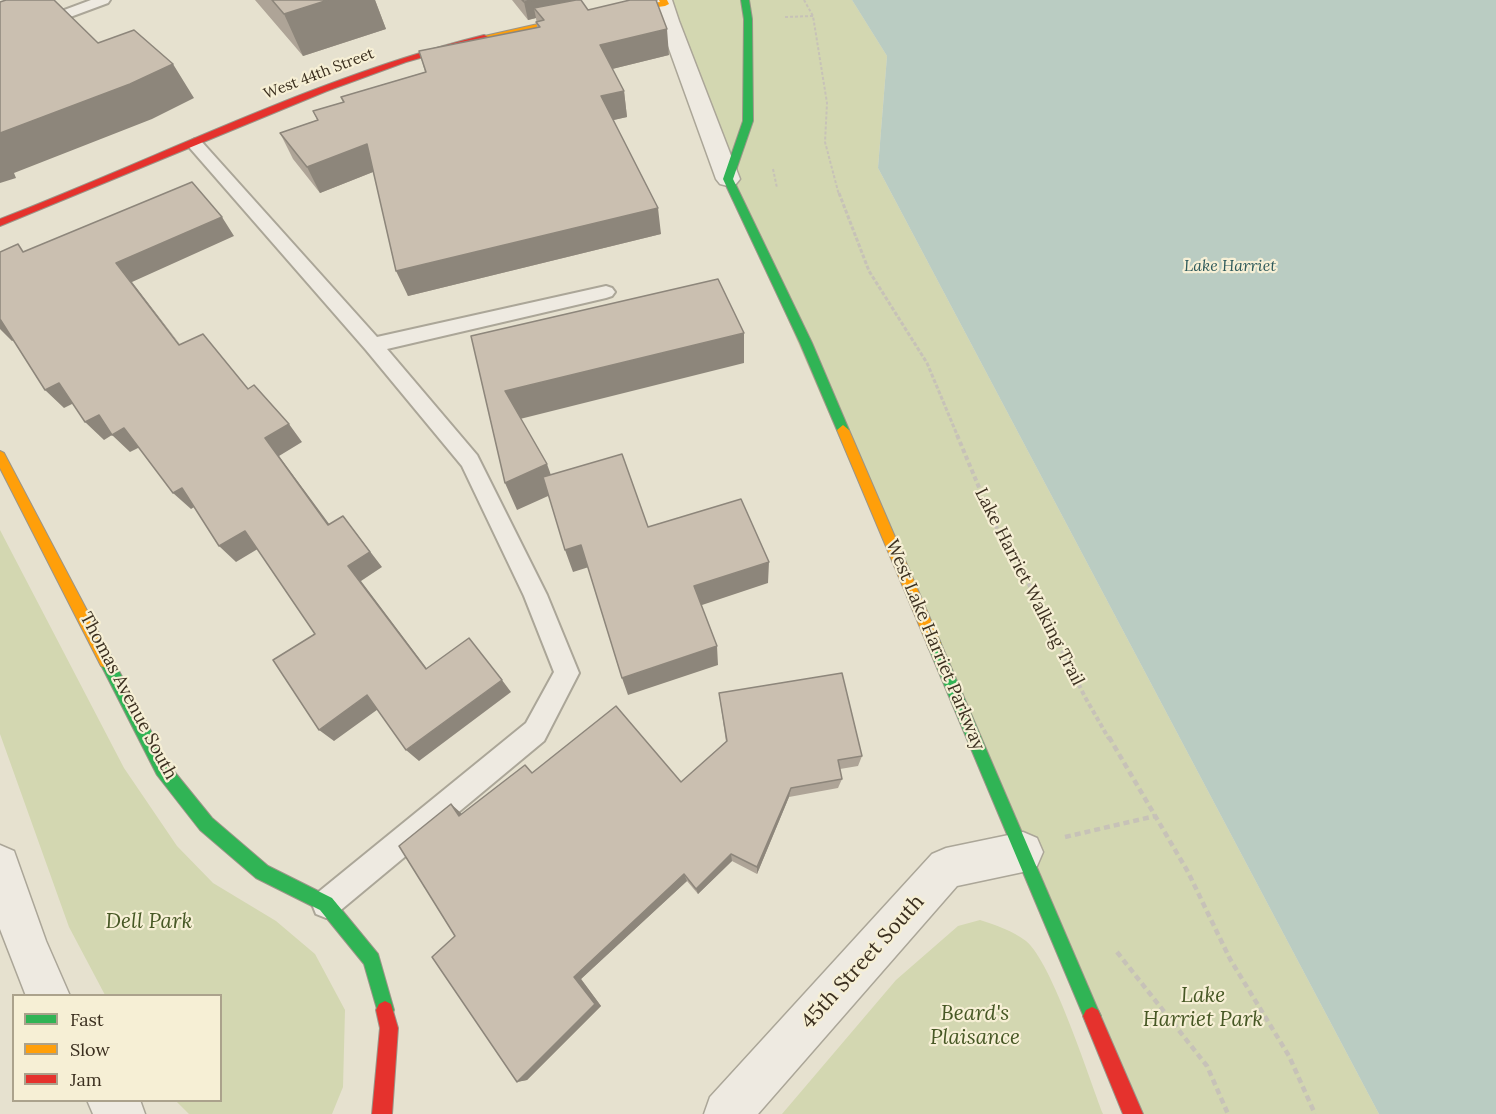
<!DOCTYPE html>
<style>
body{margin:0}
#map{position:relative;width:1496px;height:1114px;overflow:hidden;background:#e6e1cf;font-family:Lora,serif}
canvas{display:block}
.legend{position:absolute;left:12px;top:994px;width:210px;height:108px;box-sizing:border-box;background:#f6efd5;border:2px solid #aba28c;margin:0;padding:8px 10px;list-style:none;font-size:18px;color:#3b2f1f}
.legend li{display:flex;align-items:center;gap:12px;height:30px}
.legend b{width:30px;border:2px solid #aba28c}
</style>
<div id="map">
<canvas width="1496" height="1114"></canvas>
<ul class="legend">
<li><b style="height:8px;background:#30b455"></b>Fast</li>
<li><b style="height:8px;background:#ff9f0a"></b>Slow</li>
<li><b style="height:8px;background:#e5322d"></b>Jam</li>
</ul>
</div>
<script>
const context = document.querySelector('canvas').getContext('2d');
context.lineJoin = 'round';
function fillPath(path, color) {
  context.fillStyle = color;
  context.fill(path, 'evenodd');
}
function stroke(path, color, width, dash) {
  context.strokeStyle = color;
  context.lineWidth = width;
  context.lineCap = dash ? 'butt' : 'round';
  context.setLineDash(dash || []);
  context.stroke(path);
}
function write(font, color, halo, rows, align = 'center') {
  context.font = font + ' Lora,serif';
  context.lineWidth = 4.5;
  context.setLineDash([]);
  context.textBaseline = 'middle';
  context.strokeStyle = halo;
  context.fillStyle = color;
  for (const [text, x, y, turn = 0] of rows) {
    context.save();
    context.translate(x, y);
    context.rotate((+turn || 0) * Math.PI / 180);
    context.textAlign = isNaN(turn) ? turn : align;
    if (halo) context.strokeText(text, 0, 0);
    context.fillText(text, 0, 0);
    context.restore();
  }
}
fillPath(new Path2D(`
 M 649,0 L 852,0 L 887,56 L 878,168 L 1379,1114 L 1133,1114 Z
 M 0,530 L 124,768 L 177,846 L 213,883 L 276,921 L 315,954 L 345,1010 L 343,1087 L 332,1114 L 189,1114 L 176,1101 L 220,1100 L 220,996 L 105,995 L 69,927 L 0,734 Z
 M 980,920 C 996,925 1013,931 1026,941 C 1052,962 1089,1078 1103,1114 L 782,1114 L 896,980 L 958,926 Z`), '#d3d7b1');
fillPath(new Path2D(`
 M 852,0 L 1496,0 L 1496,1114 L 1379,1114 L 878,168 L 887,56 Z`), '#baccc2');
const lane = new Path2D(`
 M 91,0 L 110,0 L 108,3 L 0,43 L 0,34 Z
 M 195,139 L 201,141 L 377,337 L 606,286 L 612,288 L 615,292 L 612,296 L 606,298 L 387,349 L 477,455 L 547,595 L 579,673 L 544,741 L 336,914 L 326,918 L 316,914 L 312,904 L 316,894 L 526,723 L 554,672 L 524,596 L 462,466 L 366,350 L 189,147 L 187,144 Z`);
const street = new Path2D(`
 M 658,0 L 672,0 L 679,21 L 740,179 L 736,184 L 728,186 L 720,184 L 716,179 L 659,21 L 655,4 Z
 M 1023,832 L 1037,838 L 1043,852 L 1037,866 L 1023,872 L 957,886 L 758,1114 L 704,1114 L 710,1097 L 932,854 L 946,848 Z
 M 0,845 L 14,851 L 46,941 L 70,996 L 26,996 L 0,929 Z
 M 87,1100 L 140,1100 L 145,1114 L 93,1114 Z`);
const fast = new Path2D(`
 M 741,0 L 749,0 L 752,19 L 753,121 L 733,179 L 812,343 L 849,430 L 843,435 L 837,430 L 800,343 L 723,179 L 743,121 L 744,19 Z
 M 934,637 L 939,639 L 941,644 L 1098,1010 L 1101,1016 L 1098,1022 L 1092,1025 L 1086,1022 L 927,644 L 929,639 Z
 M 106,654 L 111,656 L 169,765 L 212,818 L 268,866 L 332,898 L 378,954 L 394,1010 L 391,1016 L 385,1019 L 379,1016 L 364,964 L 320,910 L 256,878 L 200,830 L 157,775 L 99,661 L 101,656 Z`);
const slow = new Path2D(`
 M 659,0 L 667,0 L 669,4 L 665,6 L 587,17 L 484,39 L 480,37 L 587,13 L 660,2 Z
 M 843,425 L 849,430 L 941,644 L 939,649 L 934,651 L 929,649 L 927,644 L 837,430 Z
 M 0,451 L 4,453 L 111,656 L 113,661 L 111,666 L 106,668 L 101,666 L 0,468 Z`);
const jam = new Path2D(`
 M 484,35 L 488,37 L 487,39 L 406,62 L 327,91 L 0,226 L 0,219 C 161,157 316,77 484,35 Z
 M 385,1001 L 391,1004 L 398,1028 L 392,1114 L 372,1114 L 380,1028 L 376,1010 L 379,1004 Z
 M 1092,1007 L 1098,1010 L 1143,1114 L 1123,1114 L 1083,1016 L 1086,1010 Z`);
stroke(lane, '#aba698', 4);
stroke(street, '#aba698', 3);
stroke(fast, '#9b9588', 2);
stroke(slow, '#9b9588', 2);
stroke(jam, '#9b9588', 2);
stroke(new Path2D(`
 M 804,0 L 813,16 L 827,103 L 825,142 L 839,195
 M 785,17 L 813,16
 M 773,169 L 777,188`), '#c7c2b8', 2, [3, 2]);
stroke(new Path2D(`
 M 839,193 L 869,271 L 927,363 L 958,437`), '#c7c2b8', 3, [4, 2]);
stroke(new Path2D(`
 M 957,435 L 994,523 L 1031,588 L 1085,697 L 1109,739`), '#c7c2b8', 4, [4.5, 3]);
stroke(new Path2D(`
 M 1109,737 L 1188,872 L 1230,959 L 1289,1056 L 1315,1114
 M 1065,837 L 1155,816
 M 1117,952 L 1207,1066 L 1228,1114`), '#c7c2b8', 4.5, [6, 4]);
fillPath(lane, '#eeeae1');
fillPath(street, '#eeeae1');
fillPath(fast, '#30b455');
fillPath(slow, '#ff9f0a');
fillPath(jam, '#e5322d');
fillPath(new Path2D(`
 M 255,0 L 375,0 L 386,29 L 303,56 Z
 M 512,0 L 573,0 L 588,10 L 669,55 L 612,69 L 624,91 L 627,117 L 613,120 L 661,234 L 408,296 L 373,172 L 320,193 L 293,159 L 280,133 L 317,120 L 313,111 L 343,102 L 341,97 L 425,72 L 419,51 L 537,28 L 536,18 L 528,20 Z
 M 719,693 L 862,756 L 858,766 L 840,769 L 842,779 L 838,788 L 789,797 L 757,874 L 732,861 L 698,894 L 687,881 L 581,979 L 601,1006 L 527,1080 L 517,1082 L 455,936 L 462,814 L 532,773 L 681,782 L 726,742 Z`), '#aea497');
fillPath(new Path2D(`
 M 328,0 L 375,0 L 386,29 L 303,56 L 284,14 Z
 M 538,0 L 573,0 L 575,11 L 534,8 L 536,18 L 528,20 L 524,2 Z
 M 667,29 L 669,55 L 604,71 L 600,45 Z
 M 173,64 L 194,98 L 152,119 L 14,173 L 16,178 L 0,183 L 0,133 Z
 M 624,91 L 627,117 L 605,122 L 601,96 Z
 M 367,144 L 378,170 L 320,193 L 307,167 Z
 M 658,208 L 661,234 L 408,296 L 396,271 Z
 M 222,217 L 234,236 L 132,282 L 195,364 L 116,263 Z
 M 0,319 L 20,338 L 12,341 L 0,329 Z
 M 744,333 L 744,363 L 516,420 L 505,391 Z
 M 59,383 L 78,401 L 64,408 L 45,390 Z
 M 99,415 L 124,428 L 142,446 L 130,452 L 112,435 L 104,440 L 85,422 Z
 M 289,424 L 302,442 L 279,456 L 341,540 L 328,525 L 265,438 Z
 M 547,464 L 557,492 L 517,510 L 505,483 Z
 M 182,488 L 199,504 L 191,509 L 173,493 Z
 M 343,516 L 382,567 L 361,581 L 437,682 L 426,669 L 348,566 Z
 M 245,531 L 261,547 L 236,562 L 219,546 Z
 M 581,545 L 589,567 L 573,572 L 565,550 Z
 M 769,562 L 768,583 L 696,607 L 694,586 Z
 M 717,646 L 718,665 L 628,695 L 622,678 Z
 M 502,680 L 511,692 L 419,761 L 406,750 Z
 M 367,695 L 381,707 L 334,741 L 319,730 Z
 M 791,788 L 789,797 L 757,874 L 757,867 Z
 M 451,804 L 461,813 L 469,824 L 459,816 Z
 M 731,854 L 732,861 L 698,894 L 696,889 Z
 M 684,874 L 687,881 L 581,979 L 601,1006 L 527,1080 L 517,1082 L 574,977 Z`), '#8d867b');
const building = new Path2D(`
 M 6,0 L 54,0 L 98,43 L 134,30 L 173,64 L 130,84 L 0,133 L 0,2 Z
 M 272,0 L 328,0 L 284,14 Z
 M 522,0 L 538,0 L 524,2 Z
 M 576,0 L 581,0 L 588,10 L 630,0 L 656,0 L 667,29 L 600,45 L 624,91 L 601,96 L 658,208 L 396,271 L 367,144 L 307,167 L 280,133 L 318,120 L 313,111 L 344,102 L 341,97 L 426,72 L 419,51 L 540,27 L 536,22 L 544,20 L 534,8 Z
 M 192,182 L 222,217 L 116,263 L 179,345 L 203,334 L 248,389 L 254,385 L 289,424 L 265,438 L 328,525 L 343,516 L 370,552 L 348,566 L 426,669 L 469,638 L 502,680 L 406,750 L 367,695 L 319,730 L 273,660 L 315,634 L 245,531 L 219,546 L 182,488 L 173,493 L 124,428 L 112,435 L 99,415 L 85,422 L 59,383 L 45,390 L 0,319 L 0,252 L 18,244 L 23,252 Z
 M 718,279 L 744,333 L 505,391 L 547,464 L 505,483 L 471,336 Z
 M 622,454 L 648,527 L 741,499 L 769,562 L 694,586 L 717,646 L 622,678 L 581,545 L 565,550 L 543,477 Z
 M 842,673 L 862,756 L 838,760 L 842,779 L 791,788 L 757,867 L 731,854 L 696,889 L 684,874 L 574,977 L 595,1004 L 517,1082 L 432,957 L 455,936 L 399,846 L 451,804 L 459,816 L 525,765 L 532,773 L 616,706 L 681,782 L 727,741 L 719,693 Z`);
fillPath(building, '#cabfb0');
stroke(building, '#8d867b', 1.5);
write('15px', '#3b2f1f', '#f6efd5', [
 ["West 44th Street",319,74,-21]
]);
write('italic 16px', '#2e5a5b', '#f6efd5', [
 ["Lake Harriet",1230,266]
]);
write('18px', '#3b2f1f', '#f6efd5', [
 ["Lake Harriet Walking Trail",1029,587,63],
 ["West Lake Harriet Parkway",935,645,67],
 ["Thomas Avenue South",128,696,62]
]);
write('italic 21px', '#475825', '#f6efd5', [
 ["Dell Park",149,922],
 ["Lake",1203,996],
 ["Harriet Park",1203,1020],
 ["Beard's",975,1014],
 ["Plaisance",975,1038]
]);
write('21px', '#3b2f1f', '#f6efd5', [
 ["45th Street South",863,962,-48]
]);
</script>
